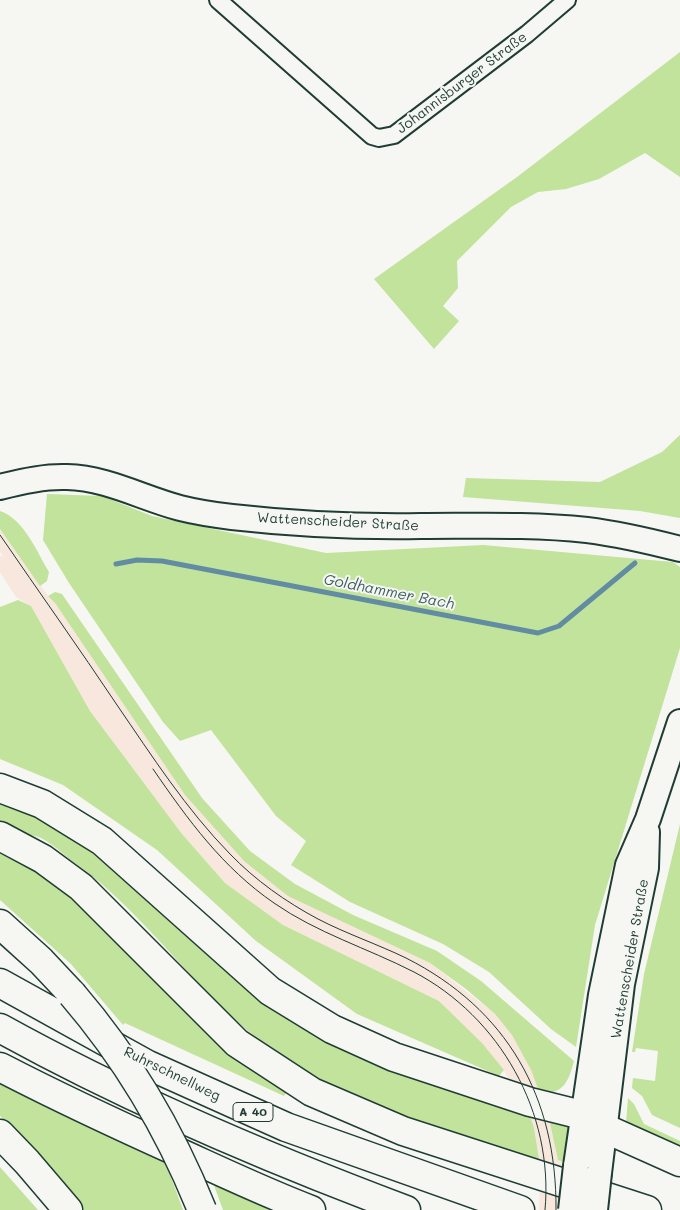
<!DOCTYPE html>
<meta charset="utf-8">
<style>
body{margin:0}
canvas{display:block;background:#f6f6f2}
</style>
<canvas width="680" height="1210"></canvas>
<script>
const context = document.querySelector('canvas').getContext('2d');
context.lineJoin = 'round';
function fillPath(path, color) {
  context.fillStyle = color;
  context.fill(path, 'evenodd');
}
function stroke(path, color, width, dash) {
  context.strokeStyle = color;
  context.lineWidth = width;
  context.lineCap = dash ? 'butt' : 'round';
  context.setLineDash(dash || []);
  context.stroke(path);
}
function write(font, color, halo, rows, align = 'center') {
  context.font = font + ' Mali,sans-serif';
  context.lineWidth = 4;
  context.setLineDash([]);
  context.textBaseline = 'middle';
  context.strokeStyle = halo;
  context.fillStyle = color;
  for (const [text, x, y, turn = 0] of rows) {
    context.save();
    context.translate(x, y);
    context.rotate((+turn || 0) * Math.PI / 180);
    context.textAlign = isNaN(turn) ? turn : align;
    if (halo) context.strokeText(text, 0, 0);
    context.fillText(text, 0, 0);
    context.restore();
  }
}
fillPath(new Path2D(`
 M 0,529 L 48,596 L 55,603 L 185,795 L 244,861 L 347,924 L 430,963 L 495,1014 L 512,1035 L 531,1070 L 548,1114 L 558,1160 L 569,1164 L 564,1210 L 539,1210 L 540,1181 L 532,1122 L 504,1070 L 482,1043 L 439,1001 L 283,925 L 225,883 L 182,834 L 90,711 L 31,606 L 16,597 L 0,572 L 0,556 L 3,556 L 0,552 Z`), '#f7e7dc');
fillPath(new Path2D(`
 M 680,52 L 680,177 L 645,153 L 599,179 L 566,189 L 538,192 L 511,207 L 457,261 L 458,288 L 443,306 L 459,321 L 434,349 L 374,279 L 517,177 Z
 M 680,435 L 680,518 L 640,511 L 463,497 L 466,478 L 600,482 L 662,452 Z
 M 47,494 L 102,496 L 152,516 L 326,553 L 483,545 L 673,562 L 680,567 L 680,648 L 595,925 L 576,1047 L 551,1029 L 489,972 L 443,944 L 350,902 L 291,865 L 306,841 L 276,816 L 211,730 L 180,741 L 163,722 L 69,583 L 43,540 Z
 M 0,511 C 24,519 37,552 49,572 L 47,581 L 40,586 L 0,529 Z
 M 55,592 L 62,594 L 202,798 L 250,851 L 295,884 L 353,915 L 437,951 L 481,981 L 574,1061 C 568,1083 564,1093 540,1094 L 531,1070 L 512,1035 L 495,1014 L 466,989 L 430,963 L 288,896 L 244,861 L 185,795 L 55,603 L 48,596 Z
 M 18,600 L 31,606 L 90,711 L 182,834 L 225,883 L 283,925 L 439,1001 L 482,1043 L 504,1070 L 499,1076 L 357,1014 L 256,941 L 157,850 L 63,785 L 0,759 L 0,607 Z
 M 0,801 L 73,836 L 127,875 L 224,969 L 316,1031 L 529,1113 L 534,1128 L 540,1166 C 448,1134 354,1108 274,1051 C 199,998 149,916 75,863 C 64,855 53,844 41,838 C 30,833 12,834 0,833 Z
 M 680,824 L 680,1128 L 652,1115 L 642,1096 L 632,1088 L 633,1078 L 655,1081 L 658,1051 L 636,1048 L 635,1052 L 632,1052 L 644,974 Z
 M 0,851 L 34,867 L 90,910 L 288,1090 L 284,1096 L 125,1023 L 123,1025 L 71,964 L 0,900 Z
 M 0,1079 L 164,1158 L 183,1210 L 84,1210 L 18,1134 L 0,1116 Z
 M 628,1098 L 634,1104 L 644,1124 L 680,1141 L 680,1150 L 628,1126 L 626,1123 Z
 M 548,1114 C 579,1127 571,1134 569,1164 L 558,1160 Z
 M 0,1167 L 38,1210 L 0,1210 Z
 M 212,1180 L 280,1210 L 223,1210 Z`), '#c2e39b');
stroke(new Path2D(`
 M 116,564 L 137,560 L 162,561 L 538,633 L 559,626 L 635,563`), '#618ca1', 5);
const minor = new Path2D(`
 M 218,0 L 372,136 L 379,138 L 394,135 L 527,34 L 567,0`);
const secondary = new Path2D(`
 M 0,487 C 22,481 44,476 67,477 C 107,478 142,498 180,508 C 196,512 215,515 232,517 C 294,524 358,527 421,526 C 477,526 532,524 587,530 C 619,534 649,541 680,549
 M 576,1166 L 601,995 L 628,865 L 648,819 L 680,722
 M 599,1173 L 622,984 L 646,868 L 647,832`);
const motorway = new Path2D(`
 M 0,788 L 42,804 L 102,841 L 270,991 L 332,1029 L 394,1057 L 530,1102 L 582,1115
 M 0,836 L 43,859 L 81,887 L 237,1043 L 312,1092 L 403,1131 L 647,1210
 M 0,924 L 41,961 L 72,994
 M 0,983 L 148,1065 L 286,1127 L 520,1210
 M 0,1028 C 130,1100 267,1158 406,1210
 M 0,1067 C 58,1097 118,1125 178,1152 C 222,1172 266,1193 311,1210
 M 604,1128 L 680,1162
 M 0,1134 L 27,1162 L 68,1210`);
stroke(minor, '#1f3d34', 20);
stroke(secondary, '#1f3d34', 28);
stroke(motorway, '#1f3d34', 31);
stroke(minor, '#f6f6f2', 16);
stroke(secondary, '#f6f6f2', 24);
stroke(motorway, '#f6f6f2', 28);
stroke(new Path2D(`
 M 0,535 C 39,592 79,648 117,705 C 152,756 186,809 230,854 C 255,880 286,902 318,919 C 347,934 377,944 406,958 C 507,1009 557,1097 556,1210
 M 153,769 C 188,820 223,868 274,903 C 317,933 367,948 414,972 C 500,1017 554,1113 545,1210`), '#1f3d34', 1);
const secondaryBridge = new Path2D(`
 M 571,1210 L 576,1166
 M 595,1210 L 599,1173`);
const motorwayBridge = new Path2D(`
 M 72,994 C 128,1059 170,1130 202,1210`);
stroke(secondaryBridge, '#1f3d34', 28, []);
stroke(motorwayBridge, '#1f3d34', 31, []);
stroke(secondaryBridge, '#f6f6f2', 24);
stroke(motorwayBridge, '#f6f6f2', 28);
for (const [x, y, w] of [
 [253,1112,40]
]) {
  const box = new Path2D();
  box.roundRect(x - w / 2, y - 9.5, w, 19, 4);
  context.fillStyle = '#f6f6f2';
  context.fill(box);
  stroke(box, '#1f3d34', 1);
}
write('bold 12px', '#1f3d34', null, [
 ["A 40",253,1112]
]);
write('14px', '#1f3d34', '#f6f6f2', [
 ["Johannisburger Straße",462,83,-37],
 ["Wattenscheider Straße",338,522,3],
 ["Wattenscheider Straße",630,959,-80],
 ["Ruhrschnellweg",172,1074,26]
]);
write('italic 15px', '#3a5e62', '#f6f6f2', [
 ["Goldhammer Bach",389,592,11]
]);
</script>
